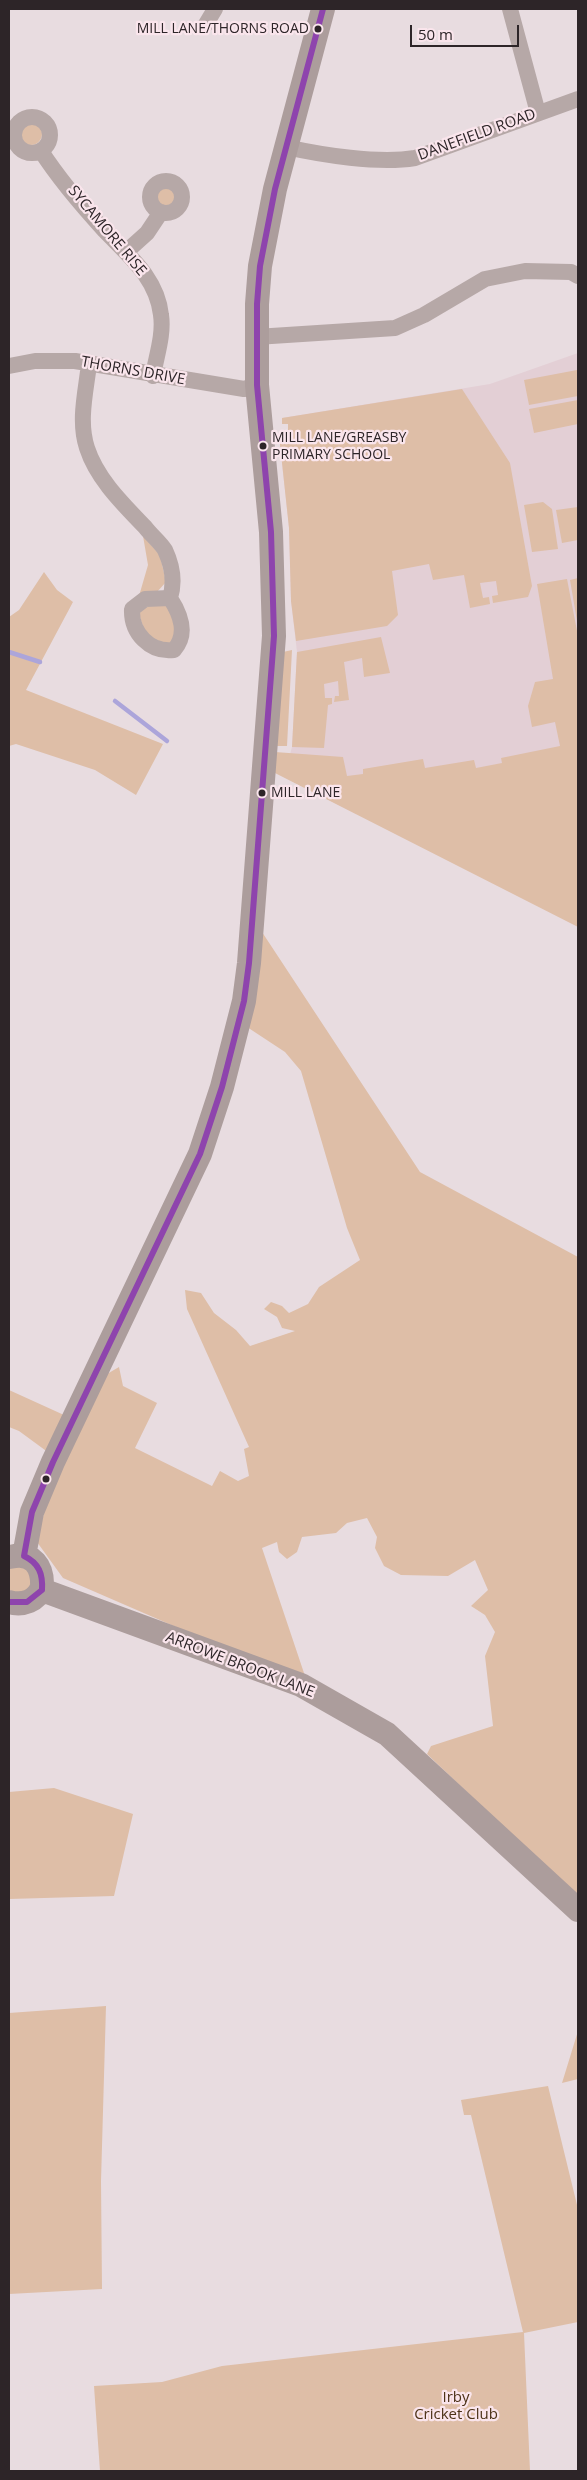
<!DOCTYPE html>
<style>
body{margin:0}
#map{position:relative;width:587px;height:2480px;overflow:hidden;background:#e8dce0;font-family:"Open Sans",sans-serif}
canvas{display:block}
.frame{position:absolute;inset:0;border:10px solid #2d2528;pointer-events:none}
.scale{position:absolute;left:410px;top:25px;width:109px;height:22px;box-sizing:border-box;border:2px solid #2d2528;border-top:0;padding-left:6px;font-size:15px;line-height:18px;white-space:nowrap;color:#2d2528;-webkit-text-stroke:4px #fae5ec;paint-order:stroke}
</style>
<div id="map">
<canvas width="587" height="2480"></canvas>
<div class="frame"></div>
<div class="scale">50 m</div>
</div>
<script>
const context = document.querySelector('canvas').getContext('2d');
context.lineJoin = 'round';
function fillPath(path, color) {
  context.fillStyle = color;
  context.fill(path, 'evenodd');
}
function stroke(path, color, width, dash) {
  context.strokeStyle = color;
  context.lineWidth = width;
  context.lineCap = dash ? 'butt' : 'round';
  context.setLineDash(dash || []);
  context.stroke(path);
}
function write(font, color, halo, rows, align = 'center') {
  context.font = font + ' "Open Sans",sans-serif';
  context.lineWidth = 4.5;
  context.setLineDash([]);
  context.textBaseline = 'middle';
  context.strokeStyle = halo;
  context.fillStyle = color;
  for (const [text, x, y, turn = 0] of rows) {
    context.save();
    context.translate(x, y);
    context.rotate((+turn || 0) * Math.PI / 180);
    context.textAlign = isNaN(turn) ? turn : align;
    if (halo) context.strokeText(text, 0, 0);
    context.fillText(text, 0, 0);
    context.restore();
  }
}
fillPath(new Path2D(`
 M 578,353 L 578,773 L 356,814 L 284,777 L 292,747 L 297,652 L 291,601 L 289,528 L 279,435 L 288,433 L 288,424 L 282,424 L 282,418 L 490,384 Z`), '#e3cfd5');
fillPath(new Path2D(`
 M20 134a11 11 0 1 1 22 0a11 11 0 1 1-22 0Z
 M155 197a12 12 0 1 1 24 0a12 12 0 1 1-24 0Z
 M 577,370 L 578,396 L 529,405 L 524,380 Z
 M 462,389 L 510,463 L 532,586 L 528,597 L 493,603 L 492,596 L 498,595 L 496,581 L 480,583 L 483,598 L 489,597 L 490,604 L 470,608 L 464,575 L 433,580 L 429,564 L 392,571 L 398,615 L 387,626 L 296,641 L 291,601 L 289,528 L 279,435 L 288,434 L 288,424 L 282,424 L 282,418 Z
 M 578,400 L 578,424 L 534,433 L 529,409 Z
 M 543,502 L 552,509 L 558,549 L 532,552 L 524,505 Z
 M 578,507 L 578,540 L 562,543 L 556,510 Z
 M 143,536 L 160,555 L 166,582 L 157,592 L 139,596 L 148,565 Z
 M 44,572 L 57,590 L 73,602 L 26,690 L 163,744 L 136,795 L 95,770 L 16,744 L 9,746 L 9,617 L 19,610 Z
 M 578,578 L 578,627 L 570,580 Z
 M 567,579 L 578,636 L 578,927 L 273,772 L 275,752 L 343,757 L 347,776 L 363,774 L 363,769 L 423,759 L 425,768 L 474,760 L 476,768 L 502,763 L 501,758 L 560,746 L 555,722 L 532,727 L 528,706 L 535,682 L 553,679 L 537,584 Z
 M 157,602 L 171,608 L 177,632 L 169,645 L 146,636 L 138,611 Z
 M 381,637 L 390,673 L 364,677 L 362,658 L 344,662 L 349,700 L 334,702 L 335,696 L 339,696 L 338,681 L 324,684 L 325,698 L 332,698 L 332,704 L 328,705 L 324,748 L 292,747 L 297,652 Z
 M 292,650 L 287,746 L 274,746 L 283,652 Z
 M 260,929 L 420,1172 L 578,1257 L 578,1898 L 427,1754 L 431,1746 L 493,1726 L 485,1656 L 495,1632 L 485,1615 L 471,1606 L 488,1590 L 475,1560 L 448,1576 L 401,1575 L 384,1566 L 375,1548 L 377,1537 L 367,1518 L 347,1523 L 336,1533 L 302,1537 L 297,1552 L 287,1559 L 279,1552 L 277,1542 L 262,1548 L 305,1676 L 206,1640 L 63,1578 L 37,1542 L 45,1508 L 74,1439 L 107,1374 L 119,1367 L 123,1386 L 157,1403 L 135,1448 L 212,1486 L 220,1471 L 238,1481 L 249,1476 L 244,1449 L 249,1447 L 187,1309 L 185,1290 L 201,1293 L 214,1313 L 236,1330 L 250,1346 L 295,1331 L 282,1328 L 277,1317 L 264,1309 L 271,1302 L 282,1306 L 289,1313 L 308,1304 L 319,1287 L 360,1260 L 347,1228 L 301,1071 L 285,1052 L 247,1027 Z
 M 9,1390 L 64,1415 L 49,1453 L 19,1431 L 9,1427 Z
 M 23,1565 L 32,1572 L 33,1584 L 25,1592 L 14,1594 L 9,1589 L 9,1569 L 12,1566 Z
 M 54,1788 L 133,1814 L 114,1896 L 9,1899 L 9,1792 Z
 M 106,2006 L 101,2181 L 102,2289 L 9,2294 L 9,2013 Z
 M 578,2031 L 578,2079 L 562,2083 Z
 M 548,2086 L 578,2209 L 578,2322 L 524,2333 L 530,2471 L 100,2471 L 94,2386 L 162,2382 L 222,2366 L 523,2332 L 471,2115 L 464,2115 L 461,2100 Z`), '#debea7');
stroke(new Path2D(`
 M 9,652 L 40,662
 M 115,701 L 167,741`), '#aca5da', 4.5);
stroke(new Path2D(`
 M 510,9 L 538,113
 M 206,24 L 215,9
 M14 135a18 18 0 1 1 36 0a18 18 0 1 1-36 0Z
 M 286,147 C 322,155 378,164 415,158 L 578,99
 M 41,151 C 59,179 83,207 105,231 C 129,256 157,278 161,315 C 164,335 156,357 153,376
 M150 197a16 16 0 1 1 32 0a16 16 0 1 1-32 0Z
 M 127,251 L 147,233 L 161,212
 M 256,337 L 395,328 L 424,315 L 485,279 L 525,271 L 571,272 L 578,276
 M 89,364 C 86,391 78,421 87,448 C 97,479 123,504 145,527 C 151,535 160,542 165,550 C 172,565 175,582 170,598 L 145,599 L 132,609 C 131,633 150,653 174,650 C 188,634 181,615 170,598
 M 9,366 L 35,361 L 75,361 L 244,389 L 257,385`), '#b6a8a7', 16);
stroke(new Path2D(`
 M 24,1556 L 32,1512 L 53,1462 L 200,1154 L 222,1087 L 244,1001 L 249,963 L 274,636 L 271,532 L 257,385 L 257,304 L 260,266 L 275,189 L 323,9
 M 42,1590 L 301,1685 L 387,1734 L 578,1910
 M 9,1602 C 23,1606 37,1601 42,1587 C 43,1567 33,1551 10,1557`), '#ac9d9c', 24);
stroke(new Path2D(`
 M 9,1602 L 27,1602 L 42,1590 C 43,1574 39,1563 24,1556 L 32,1512 L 53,1462 L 200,1154 L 222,1087 L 244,1001 L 249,963 L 274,636 L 271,532 L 257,385 L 257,304 L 260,266 L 275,189 L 323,9`), '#8e44ad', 6);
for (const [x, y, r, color] of [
 [318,29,4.5,"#2d2528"],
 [263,446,4.5,"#2d2528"],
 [262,793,4.5,"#2d2528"],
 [46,1479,4.5,"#2d2528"]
]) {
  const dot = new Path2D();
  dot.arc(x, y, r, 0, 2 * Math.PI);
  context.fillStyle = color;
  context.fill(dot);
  stroke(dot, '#fae5ec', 2);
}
write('14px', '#2d2528', '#fae5ec', [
 ["MILL LANE/THORNS ROAD",309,29,"right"],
 ["MILL LANE/GREASBY",272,438],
 ["PRIMARY SCHOOL",272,455],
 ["MILL LANE",271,793]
], 'left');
write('15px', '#2d2528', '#fae5ec', [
 ["DANEFIELD ROAD",477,135,-20],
 ["SYCAMORE RISE",107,231,50],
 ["THORNS DRIVE",133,371,10],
 ["ARROWE BROOK LANE",240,1665,21]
]);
write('15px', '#4d3218', '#fae5ec', [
 ["Irby",456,2398],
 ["Cricket Club",456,2415]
]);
</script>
